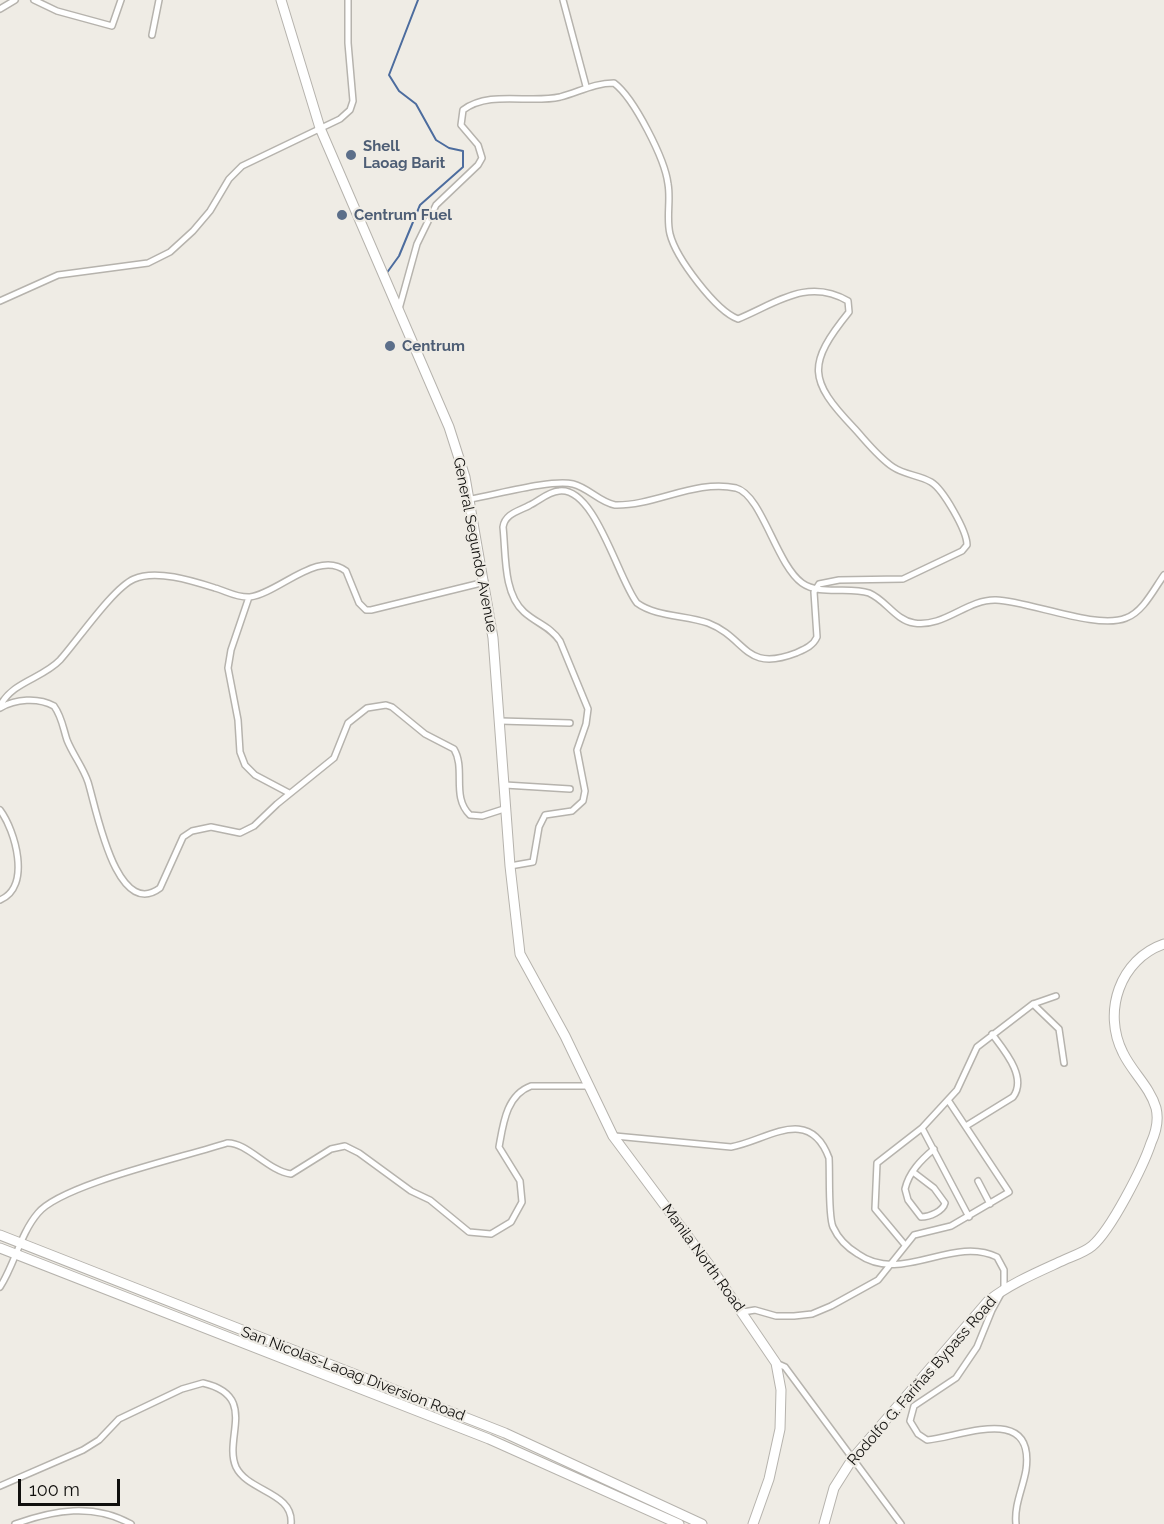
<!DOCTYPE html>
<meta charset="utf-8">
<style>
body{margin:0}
#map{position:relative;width:1164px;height:1524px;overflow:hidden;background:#efece5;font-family:Raleway,sans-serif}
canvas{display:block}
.scale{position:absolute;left:18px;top:1479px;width:102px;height:27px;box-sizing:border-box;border:3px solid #100f0d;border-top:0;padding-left:8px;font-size:18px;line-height:21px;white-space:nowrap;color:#100f0d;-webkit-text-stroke:4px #efece5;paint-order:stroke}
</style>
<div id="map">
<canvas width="1164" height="1524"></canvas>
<div class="scale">100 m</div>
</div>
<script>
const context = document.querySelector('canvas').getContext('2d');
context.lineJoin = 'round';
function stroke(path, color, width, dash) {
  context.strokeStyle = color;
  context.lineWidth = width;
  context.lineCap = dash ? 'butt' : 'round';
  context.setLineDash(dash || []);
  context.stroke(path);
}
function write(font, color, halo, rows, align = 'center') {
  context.font = font + ' Raleway,sans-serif';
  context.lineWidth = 4.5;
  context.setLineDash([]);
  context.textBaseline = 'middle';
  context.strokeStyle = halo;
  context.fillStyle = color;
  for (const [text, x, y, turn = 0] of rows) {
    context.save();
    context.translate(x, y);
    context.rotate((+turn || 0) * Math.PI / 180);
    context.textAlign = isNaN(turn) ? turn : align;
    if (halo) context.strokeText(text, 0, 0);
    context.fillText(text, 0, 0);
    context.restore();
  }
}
stroke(new Path2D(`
 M 386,274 L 399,256 L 420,205 L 463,167 L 463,151 L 449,148 L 436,140 L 416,104 L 399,91 L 389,75 L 418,0`), '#4c6c9e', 2);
const minor = new Path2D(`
 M 34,0 L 57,11 L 112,26 L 121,0
 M 563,0 L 586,86
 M 0,9 L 15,0
 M 152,35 L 159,0
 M 0,301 L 58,275 L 148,263 L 170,252 L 193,231 L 210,211 L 229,179 L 242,166 L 340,119 L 350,110 L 353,101 L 348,43 L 348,0
 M 399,309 L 417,244 L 436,205 L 478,165 L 482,158 L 478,145 L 461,125 L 463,110 C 490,90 529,104 560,97 C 579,92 594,83 614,83 C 634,98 665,159 668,184 C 671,200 666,218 670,234 C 676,258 716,311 738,319 C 775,304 807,277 848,301 L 849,312 C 807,364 808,380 854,428 C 866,441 878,457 893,467 C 905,475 919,475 931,482 C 943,489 967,531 967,545 L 962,551 L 903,579 L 839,580 L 819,584 L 814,592 L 817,637 C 813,646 805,649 796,653 C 744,673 747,638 708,623 C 686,615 656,617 637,603 C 618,579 595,486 559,491 C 548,492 540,500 530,505 C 520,511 505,513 503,527 C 506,554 503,593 524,612 C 536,623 551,627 560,641 L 588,709 L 586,724 L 577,750 L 585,791 L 583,801 L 572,811 L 545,815 L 539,827 L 533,862 L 510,866
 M 470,499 C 495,495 551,479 573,484 C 589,488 599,502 615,505 C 655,506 696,479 736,488 C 762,495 776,564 802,583 C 820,596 849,586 869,593 C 886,600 895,620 914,623 C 944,628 967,599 996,600 C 1029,601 1096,630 1126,618 C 1143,612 1154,589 1164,575
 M 249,597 L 231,650 L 228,668 L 238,720 L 240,752 L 245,765 L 255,775 L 289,793
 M 0,706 C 13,681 42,679 60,660 C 78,640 113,588 134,579 C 156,569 193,581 215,588 C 226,591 237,598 250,597 C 279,593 318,549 346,571 L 359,603 L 366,610 L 371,610 L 485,582
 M 0,708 C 15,699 38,697 54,706 C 62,717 63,728 67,740 C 73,755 83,767 88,782 C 96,807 116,921 160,888 L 183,837 L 192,831 L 211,827 L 240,833 L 254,826 L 277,804 L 334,758 L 348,723 L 367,708 L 386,705 L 392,707 L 425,734 L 454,749 C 466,769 451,797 470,815 L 482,816 L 507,808
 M 500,721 L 570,723
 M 505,785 L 570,789
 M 0,810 C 15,830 32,887 0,900
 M 1033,1004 L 1059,1029 L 1064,1063
 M 966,1126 L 1013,1097 C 1028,1077 1003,1049 992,1034
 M 922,1128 L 969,1217
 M 615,1136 L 731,1147 C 766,1141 809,1104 829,1158 C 830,1173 828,1216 833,1227 C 838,1238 848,1248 858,1254 C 902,1285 952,1235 997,1257 L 1004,1270 L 1004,1288 L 992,1310 L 977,1347 L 956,1378 L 914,1406 L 910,1421 L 918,1434 L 927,1440 C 961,1437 1035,1403 1026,1470 C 1023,1488 1014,1505 1016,1524
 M 913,1172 L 934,1188 L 945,1203 C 943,1211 930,1217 921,1217 L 908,1200 L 905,1189 C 909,1172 921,1160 934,1149
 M 978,1181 L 990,1204
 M 905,1245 L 875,1209 L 877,1163 L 922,1128 L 957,1090 L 977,1047 L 1033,1004 L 1056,996
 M 0,1287 C 15,1264 20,1234 38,1213 C 62,1184 185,1157 227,1143 C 247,1142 268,1171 291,1174 L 331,1149 L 345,1146 L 359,1153 L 411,1191 L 430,1200 L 469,1232 L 491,1234 L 511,1222 L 522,1202 L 520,1181 L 499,1147 C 503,1125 506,1095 531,1086 L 589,1086
 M 743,1312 L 755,1310 L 776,1316 L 794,1316 L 812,1314 L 831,1306 L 878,1280 L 914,1235 L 951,1226 L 1009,1192 L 948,1100
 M 776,1363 L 785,1367 L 901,1524
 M 0,1486 L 83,1450 L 99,1440 L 119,1419 L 182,1389 L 203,1383 C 259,1396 223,1438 236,1467 C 248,1492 294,1492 291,1524
 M 15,1524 C 54,1510 93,1503 131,1524`);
const primary = new Path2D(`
 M 0,1235 L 505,1433 L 702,1524
 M 0,1248 L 489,1439 L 679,1524
 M 824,1524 L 834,1488 L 853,1458 L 988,1301 C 1011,1283 1038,1272 1064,1260 C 1073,1256 1085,1252 1092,1246 C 1111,1230 1143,1167 1151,1143 C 1156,1132 1159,1120 1156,1108 C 1150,1087 1132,1072 1123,1053 C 1102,1012 1120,959 1164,944`);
const trunk = new Path2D(`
 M 281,0 L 320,128 L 449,427 L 465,477 L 493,638 L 510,866 L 520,954 L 565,1036 L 613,1136 L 710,1266 L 776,1363 L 781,1390 L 780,1429 L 769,1479 L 753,1524`);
stroke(minor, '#b6b3ad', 8);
stroke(primary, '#b6b3ad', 11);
stroke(trunk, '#b6b3ad', 11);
stroke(minor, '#fff', 5);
stroke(primary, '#fff', 9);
stroke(trunk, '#fff', 9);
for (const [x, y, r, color] of [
 [351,155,6,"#5c6f8a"],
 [342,215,6,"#5c6f8a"],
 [390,346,6,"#5c6f8a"]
]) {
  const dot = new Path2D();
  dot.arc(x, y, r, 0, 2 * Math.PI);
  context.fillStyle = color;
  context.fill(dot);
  stroke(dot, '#efece5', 2);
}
write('bold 15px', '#4e5e75', '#efece5', [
 ["Shell",363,146],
 ["Laoag Barit",363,163],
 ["Centrum Fuel",354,215],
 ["Centrum",402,346]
], 'left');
write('15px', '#100f0d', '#efece5', [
 ["General Segundo Avenue",475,545,79],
 ["Manila North Road",703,1258,54],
 ["San Nicolas-Laoag Diversion Road",353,1374,21],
 ["Rodolfo G. Fariñas Bypass Road",922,1381,-49]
]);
</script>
